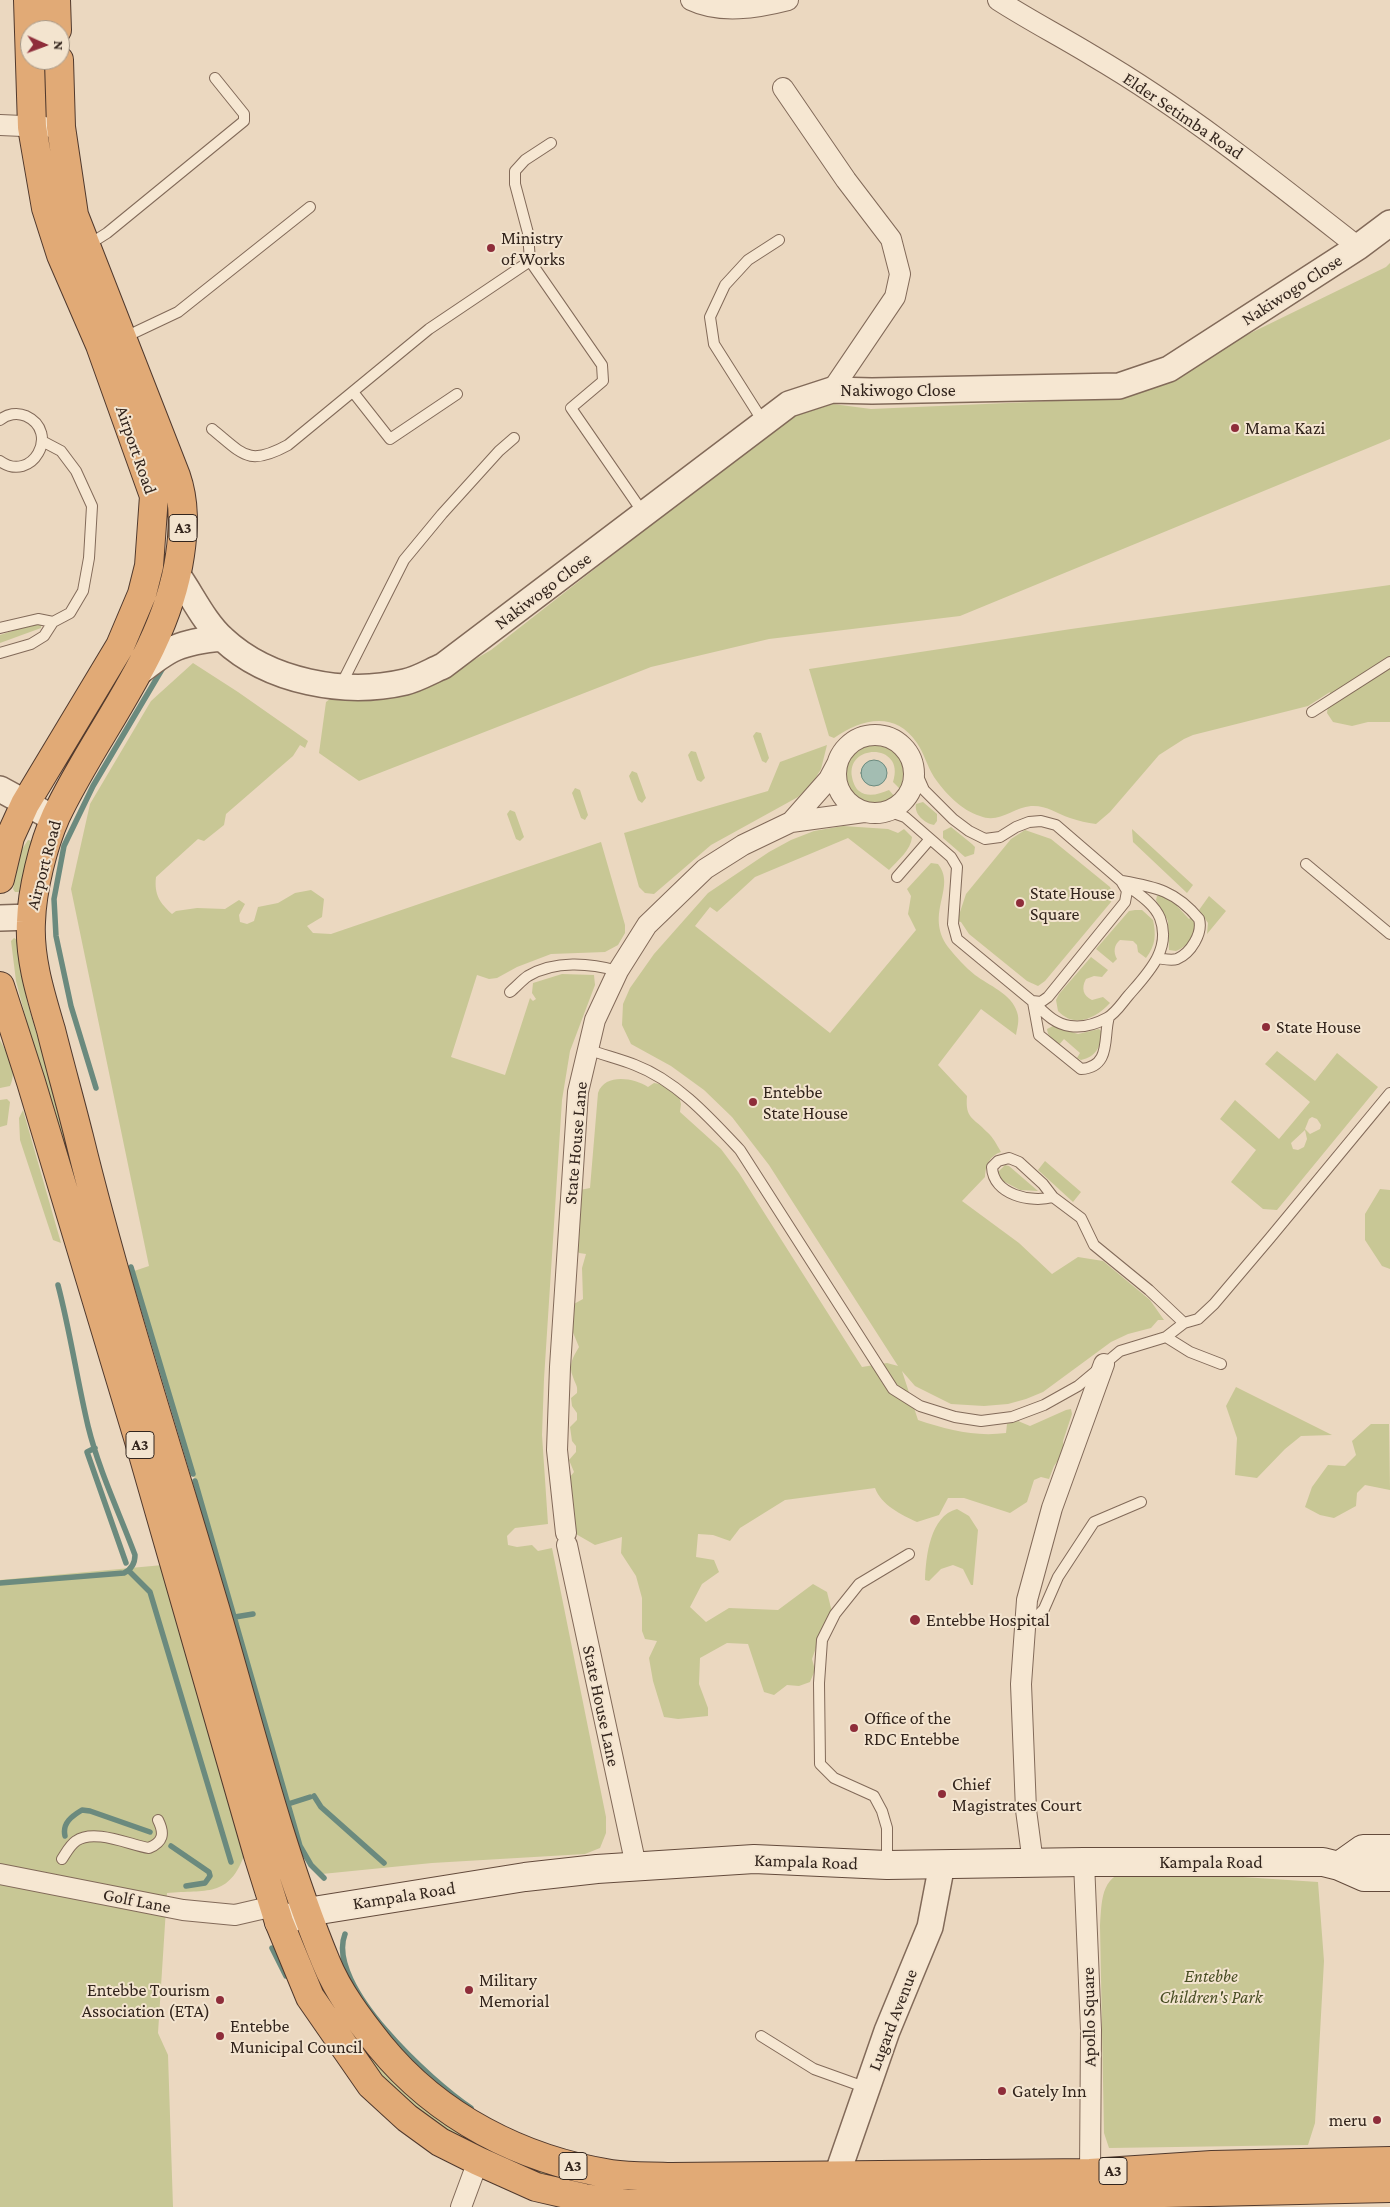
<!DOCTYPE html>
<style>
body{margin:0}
#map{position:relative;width:1390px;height:2207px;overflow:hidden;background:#ebd8c0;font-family:"Crimson Pro",serif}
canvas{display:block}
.north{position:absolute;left:20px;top:20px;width:50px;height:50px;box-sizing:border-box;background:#f3e4cf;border:1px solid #a69888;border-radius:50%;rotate:92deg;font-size:14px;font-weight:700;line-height:20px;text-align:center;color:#33251d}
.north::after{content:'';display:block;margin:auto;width:18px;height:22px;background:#8e2d3a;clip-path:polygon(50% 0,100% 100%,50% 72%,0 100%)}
</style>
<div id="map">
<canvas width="1390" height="2207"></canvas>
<div class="north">N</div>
</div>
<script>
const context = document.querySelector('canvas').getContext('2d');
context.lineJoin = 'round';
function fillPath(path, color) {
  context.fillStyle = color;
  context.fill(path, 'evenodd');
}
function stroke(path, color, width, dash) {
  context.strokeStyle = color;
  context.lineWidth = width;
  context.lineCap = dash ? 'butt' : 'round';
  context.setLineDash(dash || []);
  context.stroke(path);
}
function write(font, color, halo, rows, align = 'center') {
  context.font = font + ' "Crimson Pro",serif';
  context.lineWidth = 4;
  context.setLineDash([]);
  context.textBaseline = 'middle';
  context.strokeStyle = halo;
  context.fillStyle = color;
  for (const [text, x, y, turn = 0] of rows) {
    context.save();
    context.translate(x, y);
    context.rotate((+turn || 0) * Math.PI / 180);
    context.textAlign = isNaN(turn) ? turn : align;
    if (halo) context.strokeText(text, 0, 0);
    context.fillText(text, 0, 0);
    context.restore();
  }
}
fillPath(new Path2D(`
 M 1390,263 L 1390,439 L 960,616 L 769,639 L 651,667 L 359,781 L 319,753 L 326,702 L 330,699 L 372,701 L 403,696 L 426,688 L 491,650 L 788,418 L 833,404 L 871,409 L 1122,398 L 1164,385 L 1222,347 L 1386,267 Z
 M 1390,585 L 1390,722 L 1368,722 L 1352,726 L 1333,722 L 1327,713 L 1330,692 L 1308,706 L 1193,735 L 1184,739 L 1159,755 L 1110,812 L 1096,824 C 1087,823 1079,821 1070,818 C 1056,813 1046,805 1031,806 C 1012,808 999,824 980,816 C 961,810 945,793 934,777 C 927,766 924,753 917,743 C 895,710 861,719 834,738 L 829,736 L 809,669 L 1071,629 Z
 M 36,623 L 41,624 L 41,628 L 0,643 L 0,635 Z
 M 193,663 L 238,692 L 308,741 L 305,748 L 300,745 L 293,756 L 226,814 L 224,825 L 204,841 L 198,839 L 156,877 C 154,895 160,903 172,914 L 176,911 L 197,908 L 225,909 L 239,900 L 245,904 L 239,915 L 240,922 L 247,924 L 254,921 L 258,907 L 278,903 L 295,893 L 311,890 L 324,899 L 322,917 L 307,926 L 313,933 L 331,934 L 601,842 L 625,925 L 625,933 L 618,945 L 605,952 L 551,954 L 517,967 L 497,978 L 489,979 L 477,975 L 451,1057 L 505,1075 L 530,998 L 533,1001 L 536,999 L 532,993 L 533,983 L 562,974 L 594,975 L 595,985 L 570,1051 L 562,1100 L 544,1379 L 542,1435 L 548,1524 L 515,1528 L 507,1536 L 508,1545 L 517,1547 L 532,1545 L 538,1551 L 552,1548 L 606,1817 L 606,1833 L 600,1848 L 585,1854 L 432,1863 L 322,1874 C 302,1858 297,1828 290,1805 L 311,1798 L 311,1796 L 289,1803 L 236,1619 L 246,1616 L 246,1614 L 235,1616 L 134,1271 L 149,1266 L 71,889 L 90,804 L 151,701 Z
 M 756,732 L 761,733 L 769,758 L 766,763 L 762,761 L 753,736 Z
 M 827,745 L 821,769 L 812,784 L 798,797 L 711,845 L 654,894 L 645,893 L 639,887 L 624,833 L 768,791 L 780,762 Z
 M 870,745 C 901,747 907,761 901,790 L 893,782 C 906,743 846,743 852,777 C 853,782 855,788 859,791 C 868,798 879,794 889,790 L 895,797 C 856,822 819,765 870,745 Z
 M 691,751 L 696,752 L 705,778 L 701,782 L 697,780 L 688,755 Z
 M 632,771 L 637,773 L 646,798 L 642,803 L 638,800 L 629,776 Z
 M 575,788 L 580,790 L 588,815 L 585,820 L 581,818 L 572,793 Z
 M 923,802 L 937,814 L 937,821 L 934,825 C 924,823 914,814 916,804 Z
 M 510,810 L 515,812 L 524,837 L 520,841 L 516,839 L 507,814 Z
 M 843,826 L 888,829 L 898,833 L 904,829 L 912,837 C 911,850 898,860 889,870 L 848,838 L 755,877 L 717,912 L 710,907 L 695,926 L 830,1033 L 916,930 L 908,914 L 911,896 L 907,889 L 931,863 L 938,864 C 957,888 924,913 948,947 C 956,957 965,967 975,975 C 988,985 1012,994 1017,1012 C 1020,1020 1017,1028 1016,1035 L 981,1009 L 938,1065 L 967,1096 C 965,1119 973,1117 987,1132 C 993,1137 997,1145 1001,1152 C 990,1155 985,1166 985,1177 L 962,1201 L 1019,1243 L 1052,1274 L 1078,1257 L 1103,1261 L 1150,1300 L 1164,1320 L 1158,1320 L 1151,1328 L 1128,1334 L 1111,1342 L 1043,1392 L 1026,1399 L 1008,1404 L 984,1406 L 951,1404 L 915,1386 L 902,1371 L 918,1420 C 948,1430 975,1437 1006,1433 L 1007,1424 L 1018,1421 L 1030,1426 L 1066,1410 L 1071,1409 L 1072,1414 L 1063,1441 L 1064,1452 L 1054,1466 L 1049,1479 L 1041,1477 L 1034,1480 L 1027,1502 L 1010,1513 L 964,1498 L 948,1498 L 939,1515 L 917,1522 C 902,1515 881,1505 875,1488 L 785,1500 L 740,1528 L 730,1541 L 713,1535 L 698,1534 L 696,1557 L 714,1560 L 719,1572 L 702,1584 L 690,1607 L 706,1622 L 729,1608 L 778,1610 L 813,1584 L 827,1592 L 832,1612 L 818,1642 L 812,1659 L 815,1670 L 810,1682 L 799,1686 L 787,1685 L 774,1695 L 764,1692 L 748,1644 L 727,1643 L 700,1658 L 699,1684 L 708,1708 L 708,1716 L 678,1719 L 664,1717 L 653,1681 L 649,1658 L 657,1641 L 645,1639 L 642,1631 L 642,1598 L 636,1576 L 621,1553 L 622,1537 L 595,1545 L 562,1526 L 562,1487 L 574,1472 L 569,1460 L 576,1452 L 576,1446 L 572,1441 L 570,1427 L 577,1420 L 577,1413 L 572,1406 L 571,1398 L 577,1393 C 578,1385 575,1384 573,1377 C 568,1365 573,1357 579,1347 L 567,1318 L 572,1305 L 583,1299 L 582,1268 L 586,1254 L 579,1253 L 572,1244 L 580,1190 L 590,1188 L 598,1093 C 605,1073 634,1078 648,1087 L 654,1083 L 666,1085 L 678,1092 L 681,1104 L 680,1112 L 721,1149 L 739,1173 L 862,1367 L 887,1363 L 898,1366 L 769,1165 L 732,1117 L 704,1090 L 671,1066 L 631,1044 L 622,1025 L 623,1004 L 630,988 L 654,954 L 708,893 L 769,852 L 791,840 L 814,831 Z
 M 951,827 L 972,844 L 975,847 L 974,854 L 965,857 L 943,838 L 943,831 Z
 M 1132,829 L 1193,885 L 1187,893 L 1133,842 Z
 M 1025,830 L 1051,839 L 1110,887 L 1113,895 L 1111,902 L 1045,981 L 1038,986 L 1027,981 L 969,934 L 961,922 L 957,921 L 966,894 L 1011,839 Z
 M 28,840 L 32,841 L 21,889 L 19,892 L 15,892 L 13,889 L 21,851 Z
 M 1161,895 L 1179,904 L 1177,906 L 1189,919 L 1192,916 C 1198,932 1192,944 1176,951 L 1169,950 L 1168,921 L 1156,900 L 1157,896 Z
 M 1209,896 L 1226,911 L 1207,934 L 1208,923 L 1199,910 Z
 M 1135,910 L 1142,910 L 1153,920 C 1156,934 1156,945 1146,958 L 1138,952 L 1137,945 L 1133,941 L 1120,940 C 1114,945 1113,952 1117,959 L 1113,963 L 1096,949 L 1129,911 Z
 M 14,938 L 19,941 L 20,963 L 27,1001 L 275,1852 L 271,1854 L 48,1103 L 16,981 L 11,941 Z
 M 1091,957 L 1108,970 L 1102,977 L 1094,976 L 1086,979 C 1081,988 1083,996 1092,1000 L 1103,997 L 1110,1003 C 1096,1018 1075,1029 1058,1011 L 1056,1000 L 1059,994 Z
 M 1053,1026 L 1078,1034 L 1099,1029 L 1103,1033 C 1100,1047 1096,1057 1081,1060 L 1077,1058 L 1080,1053 L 1064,1039 L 1058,1046 L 1048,1034 L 1047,1029 Z
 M 0,1040 C 7,1054 18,1070 10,1086 L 0,1088 Z
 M 1277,1051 L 1315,1081 L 1337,1053 L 1378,1087 L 1277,1210 L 1263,1209 L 1231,1182 L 1256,1150 L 1220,1119 L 1235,1100 L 1279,1139 L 1310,1102 L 1265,1064 ZM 1312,1117 L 1317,1119 L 1321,1125 L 1320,1129 L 1310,1134 L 1305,1129 L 1309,1119 ZM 1305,1130 L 1307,1139 L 1304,1147 L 1298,1150 L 1293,1149 L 1291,1143 Z
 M 7,1099 L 10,1102 L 7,1125 L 0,1127 L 0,1100 Z
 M 23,1110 L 61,1243 L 53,1240 L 20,1140 L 19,1118 Z
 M 1045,1161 L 1081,1192 L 1073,1202 L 1038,1170 Z
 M 1005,1165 L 1009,1166 L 1038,1191 L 1020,1190 L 1001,1180 L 998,1172 Z
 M 1380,1189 L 1390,1190 L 1390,1269 L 1382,1266 L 1365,1240 L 1365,1214 Z
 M 1236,1387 L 1332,1435 L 1301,1436 L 1285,1449 L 1257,1478 L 1235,1475 L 1237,1438 L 1226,1406 Z
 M 1371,1424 L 1389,1424 L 1390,1490 L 1365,1485 L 1357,1493 L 1356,1506 L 1334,1518 L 1320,1515 L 1305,1507 L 1312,1487 L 1328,1465 L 1345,1466 L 1356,1455 L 1352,1441 Z
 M 957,1509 L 969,1516 L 978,1530 L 973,1585 L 971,1585 L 963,1569 L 953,1565 L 941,1569 L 929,1581 L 925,1580 C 926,1556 930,1516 957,1509 Z
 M 163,1565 L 245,1853 C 229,1899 206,1889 167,1893 L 158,2033 L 168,2055 L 173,2207 L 0,2207 L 0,1580 Z
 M 1137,1870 L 1318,1882 L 1324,1961 L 1315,2123 L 1308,2145 L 1109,2148 L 1104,2133 L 1100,1926 C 1102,1897 1101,1872 1137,1870 Z
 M 310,1954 L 476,2137 L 727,2186 L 625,2192 L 545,2178 L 467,2144 L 415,2108 L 368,2063 L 330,2008 L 307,1955 Z`), '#c8c795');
const water = new Path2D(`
 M861 773a13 13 0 1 1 26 0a13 13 0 1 1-26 0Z`);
fillPath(water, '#a3bdb2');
stroke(water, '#6b8a7e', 1);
stroke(new Path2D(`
 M 96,1088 L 71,1006 L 56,936 L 54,899 L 64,846 L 93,786 L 164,666
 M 131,1267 L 193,1474
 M 95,1448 L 87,1452 L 126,1563
 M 195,1481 L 300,1846 L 311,1865 L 324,1878
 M 129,1571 L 150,1592 L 231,1862
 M 0,1583 L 124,1573 C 132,1569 135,1563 135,1555 C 119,1512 99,1471 88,1426 C 77,1379 70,1331 58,1285
 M 235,1617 L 253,1614
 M 314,1796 L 321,1807 L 384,1863
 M 288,1804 L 310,1797
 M 65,1836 C 62,1823 72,1816 82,1810 L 90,1811 L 150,1832
 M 171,1846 L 209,1872 L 210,1876 L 205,1883 L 186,1886
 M 345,1934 C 325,1985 432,2082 471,2108
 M 272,1948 L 286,1976`), '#6b8a7e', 5.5);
const service = new Path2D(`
 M 551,143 L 525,160 L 515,171 L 515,184 L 528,233 L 530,261 L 602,365 L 603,381 L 571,408 L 644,514
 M 88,245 L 107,233 L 244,121 L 244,114 L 215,78
 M 123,338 L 178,312 L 310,207
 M 353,392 L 390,439 L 457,394
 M 0,420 C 7,414 17,412 26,416 C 61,432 32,484 0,461
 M 764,423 L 714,344 L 710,317 L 725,285 L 748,260 L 779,240
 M 212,429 C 243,454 248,467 288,445 L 429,329 L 530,261
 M 0,628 L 38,619 L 53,622
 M 0,653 L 31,644 L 44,636 L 53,622 L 70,613 L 83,591 L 89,558 L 92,506 L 76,471 L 61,451 L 42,441
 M 341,685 L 404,560 L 442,514 L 499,451 L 514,438
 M 1312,712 L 1390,662
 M 888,811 L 905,817 L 951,857 L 957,867 L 953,924 L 957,939 L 1032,1001 L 1041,1002 L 1048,997 L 1125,902 L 1127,891 L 1121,881 L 1056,825 L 1041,821 L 1029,822 L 1016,827 L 1000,837 L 985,839 L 969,831 L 953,819 L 924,790 L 913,765
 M 1306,864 L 1390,934
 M 897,877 L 930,839
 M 1122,881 C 1156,887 1176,891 1199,919 C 1203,933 1191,953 1177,959 C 1171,961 1164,959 1157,958
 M 510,992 C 516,987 522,980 528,976 C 555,960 590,963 618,971
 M 1032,1001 C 1044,1012 1054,1024 1070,1026 C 1083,1028 1096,1024 1107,1018 C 1116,1013 1122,1003 1128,996 C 1147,974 1172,950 1160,918 C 1154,903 1137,893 1125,884
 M 1033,1002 L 1039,1035 L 1081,1069 C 1112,1067 1103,1036 1109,1017
 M 587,1049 C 603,1055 620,1059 635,1065 C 677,1081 710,1118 740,1150 L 893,1389 L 920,1406 L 955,1417 L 981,1421 L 1012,1417 L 1044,1405 L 1078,1386 L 1120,1351 L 1166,1337 L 1184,1323 L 1198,1319 L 1214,1304 L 1270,1238 L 1390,1093
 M 1053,1197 C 1031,1203 993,1195 992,1167 L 998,1161 L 1009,1158 L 1019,1162 L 1043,1184 L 1053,1197 L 1081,1218 L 1094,1245 L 1149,1290 L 1184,1323
 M 1166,1337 L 1190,1352 L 1221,1364
 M 1028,1626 L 1044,1609 L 1058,1577 L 1094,1522 L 1141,1502
 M 62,1859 C 66,1853 70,1845 76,1841 C 94,1828 130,1845 149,1848 C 163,1842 165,1834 158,1820
 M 887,1864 L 887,1828 L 882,1811 L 874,1796 L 834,1778 L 820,1764 L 819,1683 L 822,1640 L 835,1614 L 859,1584 L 909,1554
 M 761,2036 L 814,2069 L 867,2088`);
const minor = new Path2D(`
 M 691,0 C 720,14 757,8 788,0
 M 998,0 C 1029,20 1062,37 1093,56 C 1187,111 1273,180 1358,247
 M 783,88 L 846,180 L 891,239 L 900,274 L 895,297 L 832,390
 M 0,125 L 45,127
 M836 774a39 39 0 1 1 78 0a39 39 0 1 1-78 0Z
 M 791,822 L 864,812
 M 566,1533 L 557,1450 L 560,1367 L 578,1092 L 595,1020 L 618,971 L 647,925 L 705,869 L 743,845 L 791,822 L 829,779 L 837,764
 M 567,1545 L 636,1866
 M 1084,1862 L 1091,2030 L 1090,2173
 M 1033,1863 L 1026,1810 L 1021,1684 L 1027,1600 L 1052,1508 L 1104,1364
 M 0,1874 L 183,1910 L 235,1915 L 274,1906
 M 461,2207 L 478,2161`);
const tertiary = new Path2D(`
 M 177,574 C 192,595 204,622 223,639 C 269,682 345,696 405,682 C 418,679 431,671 443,666 L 789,404 L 832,390 L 872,391 L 1119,386 L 1169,369 L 1358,247 L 1390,223
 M 137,674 C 169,648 180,642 222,638
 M 0,789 L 55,819
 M 0,918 L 31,917
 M 827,2191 L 837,2175 L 887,2031 L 930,1927 L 942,1864`);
const secondary = new Path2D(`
 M 1339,1866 L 1363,1849 L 1390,1849
 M 279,1922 L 307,1912 L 525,1877 L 597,1869 L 754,1859 L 887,1865 L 1084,1862 L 1323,1862 L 1339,1866 L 1364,1877 L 1390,1877`);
const trunk = new Path2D(`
 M 56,0 L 57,30
 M 59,60 L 61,127 L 74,215 L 176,476 C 185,502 184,528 180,555 C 166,653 97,729 56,816 C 43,845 32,890 31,922 C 29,959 41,996 51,1030 C 60,1066 70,1101 79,1137 C 118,1296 169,1452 215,1608 C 250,1727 279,1848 326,1962 C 338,1992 360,2021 380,2046 C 438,2117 522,2160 611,2174 C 631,2177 651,2176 671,2177 L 1090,2173 L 1212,2165 L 1390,2161
 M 0,879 L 10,837 L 25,804 L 120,646 L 142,594 L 149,566 L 154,496 L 100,345 L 61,255 L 46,208 L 32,127 L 28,0
 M 0,986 L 31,1082 L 142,1451 L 258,1855 L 279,1922 L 310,1997 L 371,2085 L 407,2118 L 440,2142 L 478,2161 L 536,2187 L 584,2198 L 628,2204 L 996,2200 L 1164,2193 L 1390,2188`);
stroke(service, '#826a59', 12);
stroke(minor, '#826a59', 22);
stroke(tertiary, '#826a59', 28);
stroke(secondary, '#644b3c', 30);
stroke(trunk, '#50392d', 30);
stroke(service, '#f6e7d2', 10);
stroke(minor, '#f6e7d2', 20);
stroke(tertiary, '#f6e7d2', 25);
stroke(secondary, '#f6e7d2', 28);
stroke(trunk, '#e1aa76', 28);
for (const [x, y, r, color] of [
 [491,248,5,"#8e2d3a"],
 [1235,428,5,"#8e2d3a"],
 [1020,903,5,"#8e2d3a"],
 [1266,1027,5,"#8e2d3a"],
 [753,1102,5,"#8e2d3a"],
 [915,1620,6,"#8e2d3a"],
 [854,1728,5,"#8e2d3a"],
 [942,1794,5,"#8e2d3a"],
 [469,1990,5,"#8e2d3a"],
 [220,2000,5,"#8e2d3a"],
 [220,2036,5,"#8e2d3a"],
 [1002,2091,5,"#8e2d3a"],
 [1377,2120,5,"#8e2d3a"]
]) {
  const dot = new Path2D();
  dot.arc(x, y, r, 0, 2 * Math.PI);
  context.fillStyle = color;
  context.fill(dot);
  stroke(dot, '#f3e4cf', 2);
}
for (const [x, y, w] of [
 [183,528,28],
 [140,1445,28],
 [573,2166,28],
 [1113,2171,28]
]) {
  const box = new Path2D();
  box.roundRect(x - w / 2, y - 13.5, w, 27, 4);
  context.fillStyle = '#f3e4cf';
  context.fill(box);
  stroke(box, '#33251d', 1);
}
write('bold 16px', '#33251d', null, [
 ["A3",183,528],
 ["A3",140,1445],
 ["A3",573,2166],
 ["A3",1113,2171]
]);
write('18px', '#33251d', '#f3e4cf', [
 ["Elder Setimba Road",1183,116,34],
 ["Nakiwogo Close",1292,290,-33],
 ["Nakiwogo Close",898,390],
 ["Airport Road",136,450,71],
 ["Nakiwogo Close",543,591,-37],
 ["Airport Road",44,865,-75],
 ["State House Lane",576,1143,-85],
 ["State House Lane",601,1706,78],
 ["Kampala Road",806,1862,2],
 ["Kampala Road",1211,1862],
 ["Kampala Road",404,1896,-9],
 ["Golf Lane",137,1901,11],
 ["Apollo Square",1089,2017,-91],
 ["Lugard Avenue",893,2020,-69]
]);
write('18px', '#33251d', '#f3e4cf', [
 ["Ministry",501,238],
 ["of Works",501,259],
 ["Mama Kazi",1245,428],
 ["State House",1030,893],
 ["Square",1030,914],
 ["State House",1276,1027],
 ["Entebbe",763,1092],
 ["State House",763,1113],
 ["Entebbe Hospital",926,1620],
 ["Office of the",864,1718],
 ["RDC Entebbe",864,1739],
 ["Chief",952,1784],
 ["Magistrates Court",952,1805],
 ["Military",479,1980],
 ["Memorial",479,2001],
 ["Entebbe Tourism",210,1990,"right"],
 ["Association (ETA)",210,2011,"right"],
 ["Entebbe",230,2026],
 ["Municipal Council",230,2047],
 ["Gately Inn",1012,2091],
 ["meru",1367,2120,"right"]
], 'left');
write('italic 18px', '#494e24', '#f3e4cf', [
 ["Entebbe",1211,1976],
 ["Children's Park",1211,1997]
]);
</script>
